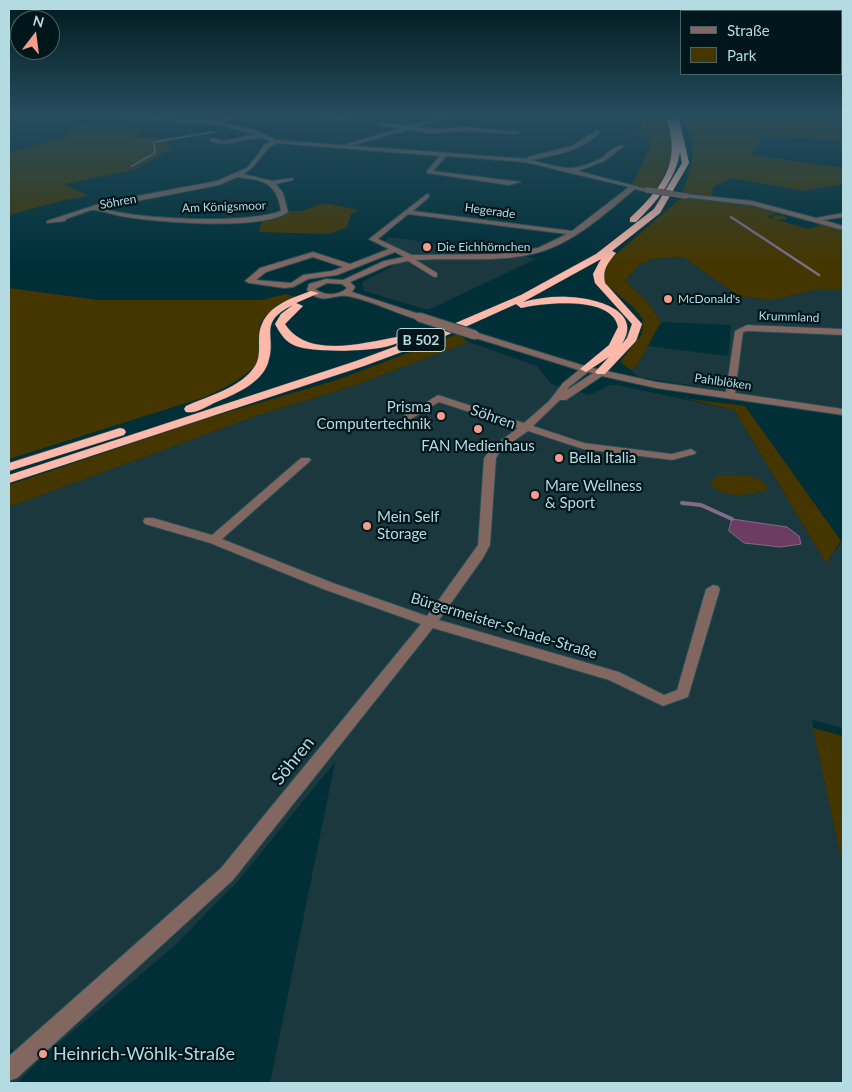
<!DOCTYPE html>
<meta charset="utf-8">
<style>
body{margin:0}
#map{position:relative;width:852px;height:1092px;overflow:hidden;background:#002f38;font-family:Lato,sans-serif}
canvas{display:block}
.frame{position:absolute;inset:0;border:10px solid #b4dae2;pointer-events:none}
.legend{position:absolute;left:680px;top:10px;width:162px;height:65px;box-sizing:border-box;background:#00161a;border:1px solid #48646a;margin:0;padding:6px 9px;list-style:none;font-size:15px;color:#b4dae2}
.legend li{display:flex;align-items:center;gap:10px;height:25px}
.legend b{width:25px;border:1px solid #48646a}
.north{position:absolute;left:10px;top:10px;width:50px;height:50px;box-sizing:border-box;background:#00161a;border:1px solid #48646a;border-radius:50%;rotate:15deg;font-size:14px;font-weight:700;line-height:20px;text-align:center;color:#b4dae2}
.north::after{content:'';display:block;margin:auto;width:18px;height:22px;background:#f49d8c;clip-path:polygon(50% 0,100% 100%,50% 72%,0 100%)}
</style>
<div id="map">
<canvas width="852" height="1092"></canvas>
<div class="frame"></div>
<ul class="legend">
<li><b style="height:6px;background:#826660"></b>Straße</li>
<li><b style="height:14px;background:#453600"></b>Park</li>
</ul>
<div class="north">N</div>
</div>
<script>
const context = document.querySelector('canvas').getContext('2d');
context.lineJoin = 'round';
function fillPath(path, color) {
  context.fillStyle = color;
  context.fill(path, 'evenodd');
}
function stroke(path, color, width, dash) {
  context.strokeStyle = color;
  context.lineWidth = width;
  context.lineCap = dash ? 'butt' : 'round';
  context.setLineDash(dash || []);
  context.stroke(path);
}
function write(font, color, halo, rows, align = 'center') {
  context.font = font + ' Lato,sans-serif';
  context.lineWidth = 4.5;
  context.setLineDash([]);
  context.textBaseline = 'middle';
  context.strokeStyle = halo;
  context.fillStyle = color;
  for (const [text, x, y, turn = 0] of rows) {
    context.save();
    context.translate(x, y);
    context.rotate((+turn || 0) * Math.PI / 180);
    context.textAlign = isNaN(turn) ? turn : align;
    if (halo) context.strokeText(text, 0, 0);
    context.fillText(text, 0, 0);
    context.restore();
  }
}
fillPath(new Path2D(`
 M 389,237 L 487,251 L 488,252 L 414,255 L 382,243 Z
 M 519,255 L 536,259 L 428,310 L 364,291 L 362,282 L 398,263 L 435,258 Z
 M 683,257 L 740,297 L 774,300 L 818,289 L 843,290 L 843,409 L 638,377 L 631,370 L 638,364 L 648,346 L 728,356 L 731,325 L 661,322 L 648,302 L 625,281 L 639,265 L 652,259 Z
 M 469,342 L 537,366 L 551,384 L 589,395 L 610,385 L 617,385 L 734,410 L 826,563 L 843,540 L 843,728 L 812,720 L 843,867 L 843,1083 L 270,1083 L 335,762 L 238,881 L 172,948 L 41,1058 L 17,1083 L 9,1083 L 9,1056 L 14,1050 L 9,1047 L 9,507 L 256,416 L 353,386 Z`), '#1a383e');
fillPath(new Path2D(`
 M 637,114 L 662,114 C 681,141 671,164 656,190 L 631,186 L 650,147 L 649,138 L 624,135 L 639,128 L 642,119 Z
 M 678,114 L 698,114 L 701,117 L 737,120 L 774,116 L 811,120 L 843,120 L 843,141 L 762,135 L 752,155 L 843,168 L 843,184 L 803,191 L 732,178 L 713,187 L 712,196 L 682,193 C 694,163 700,141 678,114 Z
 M 80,125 L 144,128 L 133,138 L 164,138 L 171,149 L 133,170 L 65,184 L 88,196 L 60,201 L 9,215 L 9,153 L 64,137 L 71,129 Z
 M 681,198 L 751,204 L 780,211 L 767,217 L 774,219 L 772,216 L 773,215 L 785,216 L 787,219 L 777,220 L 809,229 L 823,224 L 843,230 L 843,290 L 818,289 L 774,300 L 740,297 L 683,257 L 652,259 L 639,265 L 625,281 L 648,302 L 661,322 L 638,364 L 631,370 L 620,362 L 642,334 L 643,319 L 634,308 L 603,282 L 602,271 L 607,262 Z
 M 324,203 L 359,210 L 351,214 L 347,227 L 329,234 L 259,232 L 262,219 L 279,216 L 290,211 L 302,211 Z
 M 9,288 L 98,300 L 263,300 L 285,294 L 299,298 L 275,309 L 266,315 L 260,324 L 260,361 C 243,379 225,388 202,398 L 9,459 Z
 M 457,334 L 469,342 L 353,386 L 256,416 L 9,507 L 9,485 L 204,419 L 337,380 Z
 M 683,398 L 745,406 L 841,541 L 826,563 L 734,410 Z
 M 719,475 C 733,475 763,473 768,489 C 753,496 719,500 710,482 Z
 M 813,728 L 843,736 L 843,867 Z`), '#453600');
const water = new Path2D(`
 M 732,519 L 787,527 L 799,536 L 801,544 L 781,547 L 744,543 L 729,531 Z`);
fillPath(water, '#6c3c65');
stroke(water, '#826b8a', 1);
stroke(new Path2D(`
 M 132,166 L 155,153 L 154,142 L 214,132`), '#826b8a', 2);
stroke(new Path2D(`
 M 731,217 L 819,275`), '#826b8a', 2.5);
stroke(new Path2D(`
 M 682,503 L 701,505 L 732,519`), '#826b8a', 4);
const minor = new Path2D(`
 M 94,114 L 218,121 L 237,114 L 243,114 L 224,123 L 255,130 L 276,140 L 287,141 L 528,159 L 528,157 L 572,146 L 597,130 L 600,132 C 582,151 556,155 531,160 C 560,167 571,174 600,159 C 607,155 614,145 623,145 L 623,147 L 604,161 L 578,171 L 650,190 L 647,192 L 635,189 C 607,212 577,240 543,251 C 503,264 457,257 416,260 L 437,273 L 437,277 L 434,277 L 408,261 L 389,265 L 350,282 L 355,287 L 352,292 L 422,315 L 423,317 L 419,320 C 397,314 368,299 347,296 C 333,294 322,306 307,290 L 309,284 L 326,279 L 343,280 L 384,261 L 404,257 L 395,252 L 337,275 L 308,279 L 293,287 L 284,288 L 249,283 L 245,281 L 260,268 L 313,252 L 350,264 L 389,249 L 369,239 L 427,194 L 429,195 L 429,197 L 413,211 L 572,231 L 629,187 L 525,162 L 446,156 L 433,171 L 521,182 L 509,185 L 427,173 L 427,171 L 440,156 L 276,143 C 262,150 258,167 243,174 L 272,181 L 293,178 L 293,180 L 276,184 L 283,193 L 288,212 C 263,231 159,222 126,217 C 117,216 98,209 92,210 C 84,212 75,216 66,219 L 65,221 L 47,223 L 47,221 L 105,202 L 217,181 L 247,168 L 257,156 L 264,145 L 271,141 C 248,131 230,152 209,140 L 212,138 L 223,141 L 256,134 L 219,125 L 96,116 ZM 237,177 C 263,180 277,182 281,211 C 247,224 136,220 101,208 L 219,185 ZM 408,214 L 567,234 L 538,248 L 498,254 L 412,255 L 378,239 ZM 313,257 L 343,267 L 332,271 L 303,275 L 291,283 L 256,280 L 266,272 ZM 327,283 L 342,284 L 347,288 C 338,296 325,296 315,289 Z
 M 306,114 C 316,113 325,119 335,118 C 345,118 348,111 357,115 L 334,122 Z
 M 454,114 L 461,114 L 416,127 L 431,129 L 466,127 L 519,132 L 516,134 L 466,131 L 431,133 L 408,130 L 350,146 L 347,144 L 400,128 L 379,126 L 377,123 L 408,126 Z
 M 686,194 L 752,201 L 816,218 L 843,213 L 843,217 L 823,220 L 843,226 L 843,230 L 752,205 L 684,197 L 684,195 Z
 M 747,325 L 843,329 L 843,335 L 748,331 L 743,332 L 735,393 L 843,409 L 843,415 L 656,388 L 602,376 L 566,400 L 560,400 L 533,426 L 584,443 L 672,454 L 691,449 L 696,452 L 695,454 L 672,460 L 583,449 L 528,431 L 501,450 L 496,458 L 490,545 L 483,558 L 439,620 L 619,672 L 664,695 L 677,690 L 706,589 L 713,585 L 718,586 L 720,589 L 688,697 L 663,706 L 609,680 L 433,628 L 233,880 L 17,1078 L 9,1081 L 9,1056 L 221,868 L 421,624 L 323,589 L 210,543 L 145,524 L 143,521 L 145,518 L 153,518 L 212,535 L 301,458 L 309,458 L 311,460 L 309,462 L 222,539 L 333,583 L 427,616 L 478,545 L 484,458 L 493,446 L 518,428 L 439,402 L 411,419 L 407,420 L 402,417 L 438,395 L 524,423 L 549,401 L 563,383 L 579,370 L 472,337 L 472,333 L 478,333 L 588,367 L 656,382 L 726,392 L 735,331 ZM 588,372 L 593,373 L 567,390 L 569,387 Z`);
const highway = new Path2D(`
 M 672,114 L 678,114 L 689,163 L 660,213 L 612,251 L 616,253 C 608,263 602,269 605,283 L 642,324 L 636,341 L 605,374 L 597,374 L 595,372 L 609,357 L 586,372 L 580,369 L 609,345 L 618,327 C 612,295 543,303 521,308 L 516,304 L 445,336 L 364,366 L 9,483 L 9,475 L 356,361 L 437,331 L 521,295 L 596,254 L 654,209 L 682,163 L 680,152 C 675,181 656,202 636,222 L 630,222 L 630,218 C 660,190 682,164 667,121 L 670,119 L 673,121 ZM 601,259 L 593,274 L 595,283 L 632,324 L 627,338 L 622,344 C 644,310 594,298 569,297 C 553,296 538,298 523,302 Z
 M 311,291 L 319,293 L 296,303 L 303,306 L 285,324 C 307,359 363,343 397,337 L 402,340 C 389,353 313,353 296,346 C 285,342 280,333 275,324 L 281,314 L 293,305 C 256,323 278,336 268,363 C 261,384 233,395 214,403 C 206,407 195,414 186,412 L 184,409 L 186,406 C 208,396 241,388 255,366 C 260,358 259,349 259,340 C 259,309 286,300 311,291 Z
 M 120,428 L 124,429 L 126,432 L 124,435 L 9,471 L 9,463 Z`);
stroke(minor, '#204e57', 2);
stroke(highway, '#204e57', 1);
fillPath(minor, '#826660');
fillPath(highway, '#feb9ab');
const minorBridgeFar1 = new Path2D(`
 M 647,190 L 686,196`);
const minorBridge = new Path2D(`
 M 419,317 L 475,335`);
stroke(minorBridgeFar1, '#204e57', 6, []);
stroke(minorBridge, '#204e57', 11, []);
stroke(minorBridgeFar1, '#826660', 5.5);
stroke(minorBridge, '#826660', 9);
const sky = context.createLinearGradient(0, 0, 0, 266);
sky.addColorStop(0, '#001a1f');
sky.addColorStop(0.43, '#264d5e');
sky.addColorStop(1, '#264d5e00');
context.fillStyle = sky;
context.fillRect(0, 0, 852, 266);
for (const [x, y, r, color] of [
 [427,247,5,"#f49d8c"],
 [668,299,5,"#f49d8c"],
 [441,416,5,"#f49d8c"],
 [478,429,5,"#f49d8c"],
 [559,458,5,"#f49d8c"],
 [535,495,5,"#f49d8c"],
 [367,526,5,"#f49d8c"],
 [43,1054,5,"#f49d8c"]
]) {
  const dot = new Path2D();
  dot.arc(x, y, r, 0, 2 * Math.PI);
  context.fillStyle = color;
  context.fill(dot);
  stroke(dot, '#00161a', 2);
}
write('12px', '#b4dae2', '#00161a', [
 ["Söhren",118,202,-10],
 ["Am Königsmoor",224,207,-2],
 ["Hegerade",490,211,8],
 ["Krummland",789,317,2],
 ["Pahlblöken",723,382,8]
]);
write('12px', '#b4dae2', '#00161a', [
 ["Die Eichhörnchen",437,247],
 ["McDonald's",678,299]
], 'left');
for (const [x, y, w] of [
 [421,340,48]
]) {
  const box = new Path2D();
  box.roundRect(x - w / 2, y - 11.5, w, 23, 4);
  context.fillStyle = '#00161a';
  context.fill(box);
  stroke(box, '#b4dae2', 1);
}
write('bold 14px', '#b4dae2', null, [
 ["B 502",421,340]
]);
write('15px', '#b4dae2', '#00161a', [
 ["Prisma",431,407,"right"],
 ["Computertechnik",431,424,"right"],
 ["FAN Medienhaus",478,446,"center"],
 ["Bella Italia",569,458],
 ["Mare Wellness",545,486],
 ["& Sport",545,503],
 ["Mein Self",377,517],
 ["Storage",377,534]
], 'left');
write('15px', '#b4dae2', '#00161a', [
 ["Söhren",493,417,19],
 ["Bürgermeister-Schade-Straße",504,626,17]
]);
write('18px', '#b4dae2', '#00161a', [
 ["Söhren",293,761,-51]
]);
write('18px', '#b4dae2', '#00161a', [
 ["Heinrich-Wöhlk-Straße",53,1054]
], 'left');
</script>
